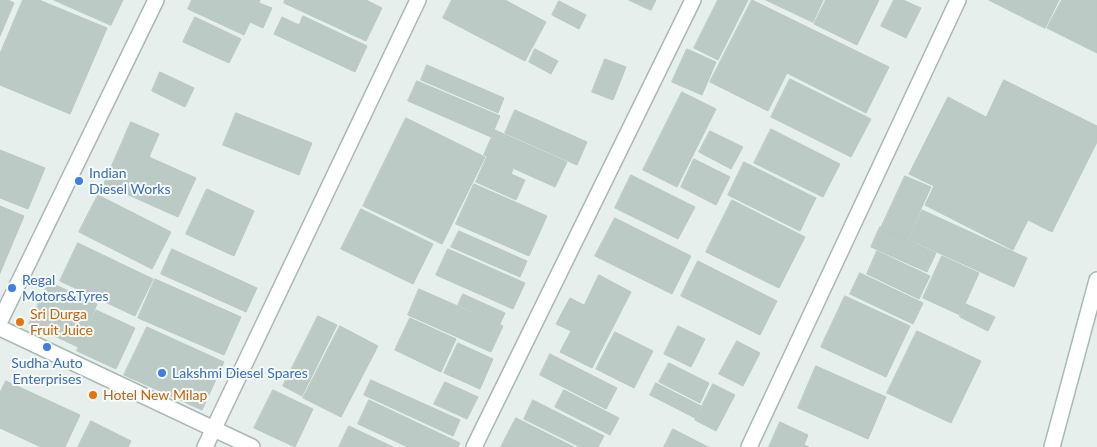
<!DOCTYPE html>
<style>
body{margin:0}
canvas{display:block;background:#e6efeb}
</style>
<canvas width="1097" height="447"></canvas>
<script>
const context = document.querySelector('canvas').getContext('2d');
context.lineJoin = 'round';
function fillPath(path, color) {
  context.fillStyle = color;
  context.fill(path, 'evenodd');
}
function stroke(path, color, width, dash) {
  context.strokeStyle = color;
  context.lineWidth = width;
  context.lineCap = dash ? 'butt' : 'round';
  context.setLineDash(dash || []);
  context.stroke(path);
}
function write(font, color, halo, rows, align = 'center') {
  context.font = font + ' Lato,sans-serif';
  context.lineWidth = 4;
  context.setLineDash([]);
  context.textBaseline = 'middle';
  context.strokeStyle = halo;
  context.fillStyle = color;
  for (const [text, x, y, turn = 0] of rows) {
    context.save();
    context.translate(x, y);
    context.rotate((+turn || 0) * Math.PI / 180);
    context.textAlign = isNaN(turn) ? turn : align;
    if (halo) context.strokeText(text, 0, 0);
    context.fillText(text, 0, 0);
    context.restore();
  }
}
const building = new Path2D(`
 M 0,0 L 8,0 L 14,3 L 0,36 Z
 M 23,0 L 39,0 L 107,28 L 70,114 L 0,85 L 0,54 Z
 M 54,0 L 123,0 L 111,25 Z
 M 192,0 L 260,0 L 259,3 L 272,8 L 263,28 L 250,22 L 244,35 L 188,9 Z
 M 285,0 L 366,0 L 382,8 L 366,41 L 284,3 Z
 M 452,0 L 505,0 L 546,22 L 525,61 L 443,18 Z
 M 629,0 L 656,0 L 651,10 Z
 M 718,0 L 748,0 L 718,60 L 694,48 Z
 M 752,0 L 889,67 L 866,113 L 787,73 L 768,111 L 710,82 Z
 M 766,0 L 823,0 L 813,22 Z
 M 826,0 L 879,0 L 857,45 L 814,24 Z
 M 894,0 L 903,0 L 921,8 L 906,38 L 881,26 Z
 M 989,0 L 1059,0 L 1045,28 Z
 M 1062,0 L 1097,0 L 1097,53 L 1047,28 Z
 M 559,1 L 586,15 L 579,29 L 552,15 Z
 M 303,16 L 367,46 L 355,72 L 274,34 L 282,17 L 299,25 Z
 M 195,17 L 241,39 L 229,63 L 183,42 Z
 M 535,49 L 558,61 L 551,74 L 529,62 Z
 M 687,49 L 716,62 L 702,95 L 672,82 Z
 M 605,59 L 626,67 L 613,100 L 592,92 Z
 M 427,65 L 504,98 L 498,113 L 421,80 Z
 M 160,72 L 194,88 L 185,107 L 152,91 Z
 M 790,79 L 871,119 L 851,157 L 771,117 Z
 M 1004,80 L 1097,126 L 1097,142 L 1052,232 L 1028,220 L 1013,250 L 925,205 L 934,186 L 909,174 L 948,97 L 986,117 Z
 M 417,81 L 500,116 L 491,137 L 408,101 Z
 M 682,92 L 716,109 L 677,187 L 643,170 Z
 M 515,110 L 587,142 L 577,165 L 505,133 Z
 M 236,113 L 312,143 L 299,175 L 223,145 Z
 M 406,118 L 485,157 L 442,244 L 363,206 Z
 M 131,122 L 159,134 L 149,157 L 196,178 L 178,217 L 104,184 Z
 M 771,129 L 840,164 L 823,197 L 754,163 Z
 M 495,130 L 567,162 L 555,187 L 484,155 Z
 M 710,131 L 743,147 L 731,169 L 699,152 Z
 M 0,150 L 45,168 L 28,209 L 0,198 Z
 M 487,157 L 513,169 L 511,174 L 525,180 L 516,200 L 476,182 Z
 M 694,159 L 730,177 L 716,205 L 681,187 Z
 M 744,162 L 816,198 L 800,231 L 728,195 Z
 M 631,175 L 695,207 L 678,239 L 615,208 Z
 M 905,176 L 931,187 L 907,239 L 881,228 Z
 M 474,184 L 547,216 L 529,256 L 456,224 Z
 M 207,189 L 254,211 L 234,256 L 186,234 Z
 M 98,195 L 171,232 L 152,269 L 79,232 Z
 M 732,200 L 805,237 L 779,288 L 706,252 Z
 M 0,206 L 24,216 L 0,273 Z
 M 361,209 L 433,244 L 413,284 L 341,249 Z
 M 922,210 L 1027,258 L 1014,287 L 908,239 Z
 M 615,218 L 691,256 L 672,294 L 595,256 Z
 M 880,227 L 936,253 L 927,272 L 871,247 Z
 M 459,231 L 527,261 L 520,277 L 451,247 Z
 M 78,243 L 153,279 L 135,316 L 60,281 Z
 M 172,249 L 257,288 L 246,312 L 161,274 Z
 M 448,249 L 525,283 L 513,309 L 436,275 Z
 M 877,251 L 930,276 L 919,299 L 867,274 Z
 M 942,256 L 979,273 L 960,315 L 923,298 Z
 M 698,261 L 777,301 L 760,335 L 681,296 Z
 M 860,273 L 923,303 L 913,324 L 850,294 Z
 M 599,275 L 631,292 L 592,368 L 560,352 L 571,331 L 556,324 L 570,298 L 584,305 Z
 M 155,279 L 241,317 L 224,355 L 138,318 Z
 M 49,282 L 97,304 L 78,347 L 29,324 Z
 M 419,289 L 503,326 L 491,352 L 408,315 Z
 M 463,294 L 505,313 L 500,324 L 458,305 Z
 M 845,296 L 910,326 L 886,377 L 821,347 Z
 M 966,304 L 995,317 L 988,331 L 960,317 Z
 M 96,310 L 135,328 L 116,369 L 77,351 Z
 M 318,316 L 337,325 L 302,396 L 283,386 Z
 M 410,318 L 456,339 L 441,372 L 395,350 Z
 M 340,326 L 378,346 L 341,417 L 303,398 Z
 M 678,326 L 705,339 L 691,367 L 664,354 Z
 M 147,327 L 224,362 L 202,410 L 124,375 Z
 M 917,331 L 981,361 L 951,423 L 887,393 Z
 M 615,332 L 653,351 L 634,388 L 596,369 Z
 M 737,341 L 760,353 L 743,386 L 719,374 Z
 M 458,343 L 493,359 L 480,389 L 444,373 Z
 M 550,354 L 617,388 L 606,409 L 540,375 Z
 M 669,363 L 709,383 L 700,403 L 659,382 Z
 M 816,366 L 886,397 L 868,439 L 798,408 Z
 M 371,380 L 460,420 L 453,436 L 364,395 Z
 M 6,381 L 80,415 L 65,447 L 41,447 L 0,428 L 0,393 Z
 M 445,382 L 478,397 L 467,419 L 434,404 Z
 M 656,383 L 701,406 L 695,418 L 650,395 Z
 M 713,384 L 735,395 L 716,431 L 695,420 Z
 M 273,390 L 313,409 L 295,447 L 254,428 Z
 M 564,390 L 619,418 L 610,435 L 555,407 Z
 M 369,400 L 460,443 L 458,447 L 408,447 L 358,424 Z
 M 533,400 L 604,436 L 598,447 L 580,447 L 524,419 Z
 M 516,418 L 574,447 L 501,447 Z
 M 91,421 L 131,441 L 128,447 L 78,447 Z
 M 780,422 L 808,435 L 804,445 L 809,447 L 769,447 Z
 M 349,426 L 393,447 L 339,447 Z
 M 673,429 L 708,447 L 664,447 Z`);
fillPath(building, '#bbcac4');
stroke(building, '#b8c9c2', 1);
const street = new Path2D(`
 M 0,321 L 156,0
 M 0,328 L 252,447
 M 205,447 L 418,0
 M 474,447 L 693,0
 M 749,447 L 958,0`);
const secondary = new Path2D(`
 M 1052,447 L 1097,280`);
stroke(street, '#a8b8b2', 18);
stroke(secondary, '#a4bbb3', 18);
stroke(street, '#fff', 15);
stroke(secondary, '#fff', 15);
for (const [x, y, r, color] of [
 [79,181,5,"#3f7fe0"],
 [12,288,5,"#3f7fe0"],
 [20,322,5,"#e8710a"],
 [47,347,5,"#3f7fe0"],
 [162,373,5,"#3f7fe0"],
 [93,395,5,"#e8710a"]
]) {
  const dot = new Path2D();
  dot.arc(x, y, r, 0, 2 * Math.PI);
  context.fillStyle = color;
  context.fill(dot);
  stroke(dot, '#f7fbf9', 2);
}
write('14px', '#366cbe', '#f7fbf9', [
 ["Indian",89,173],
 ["Diesel Works",89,189],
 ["Regal",22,280],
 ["Motors&Tyres",22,296],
 ["Sudha Auto",47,363,"center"],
 ["Enterprises",47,379,"center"],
 ["Lakshmi Diesel Spares",172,373]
], 'left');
write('14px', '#c56008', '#f7fbf9', [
 ["Sri Durga",30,314],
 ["Fruit Juice",30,330],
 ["Hotel New Milap",103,395]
], 'left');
</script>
